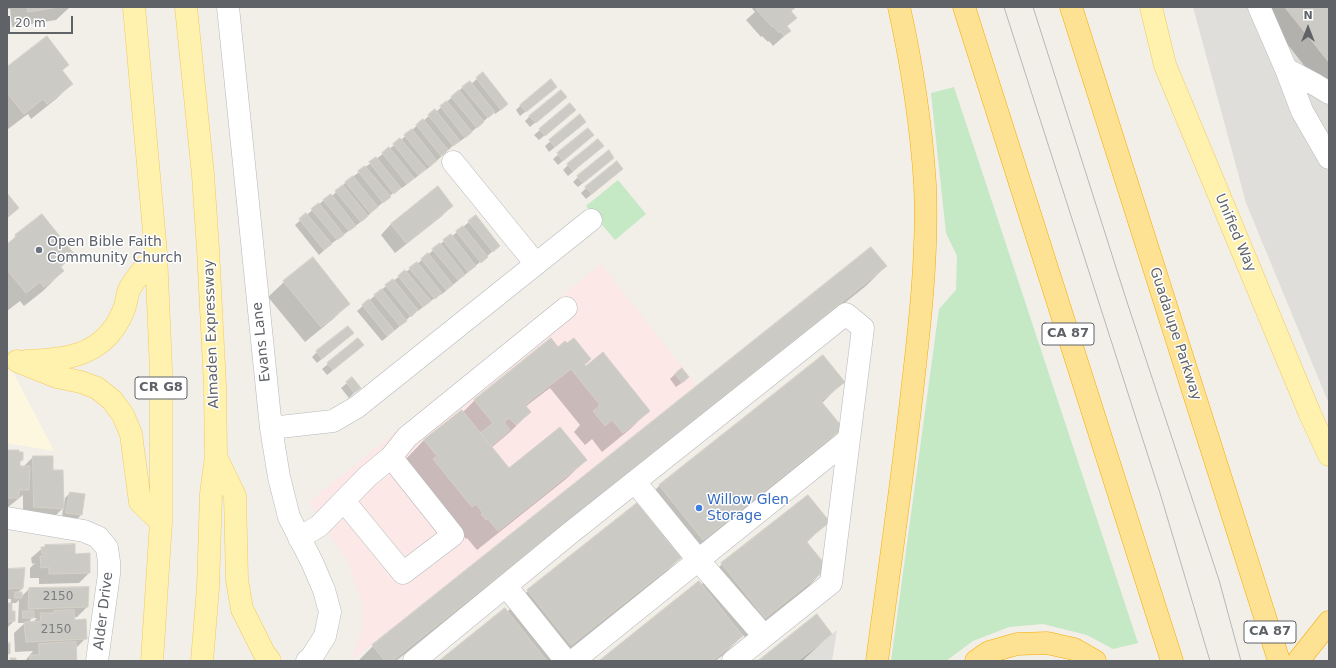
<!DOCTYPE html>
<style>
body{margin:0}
#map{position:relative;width:1336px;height:668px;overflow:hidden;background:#f1efe8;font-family:"DejaVu Sans",sans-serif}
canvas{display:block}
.frame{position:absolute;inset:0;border:8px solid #5f6368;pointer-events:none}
.north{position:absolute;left:1288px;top:8px;width:40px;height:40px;-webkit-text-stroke:3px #fff;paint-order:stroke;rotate:0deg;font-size:11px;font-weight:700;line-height:16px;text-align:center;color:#5f6368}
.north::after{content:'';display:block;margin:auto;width:14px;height:18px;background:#5f6368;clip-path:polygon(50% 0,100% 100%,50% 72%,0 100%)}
.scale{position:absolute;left:8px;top:16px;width:65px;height:18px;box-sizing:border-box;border:2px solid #5f6368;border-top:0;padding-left:5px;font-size:12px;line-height:14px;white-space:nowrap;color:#5f6368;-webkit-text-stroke:3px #fff;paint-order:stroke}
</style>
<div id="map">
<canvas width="1336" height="668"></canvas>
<div class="frame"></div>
<div class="north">N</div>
<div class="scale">20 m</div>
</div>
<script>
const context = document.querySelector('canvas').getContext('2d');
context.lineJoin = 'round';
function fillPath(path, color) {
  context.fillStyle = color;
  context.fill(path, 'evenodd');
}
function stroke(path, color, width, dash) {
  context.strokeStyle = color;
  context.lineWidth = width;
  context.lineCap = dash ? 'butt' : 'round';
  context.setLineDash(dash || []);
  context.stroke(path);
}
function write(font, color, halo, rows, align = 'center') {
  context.font = font + ' "DejaVu Sans",sans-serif';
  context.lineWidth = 3;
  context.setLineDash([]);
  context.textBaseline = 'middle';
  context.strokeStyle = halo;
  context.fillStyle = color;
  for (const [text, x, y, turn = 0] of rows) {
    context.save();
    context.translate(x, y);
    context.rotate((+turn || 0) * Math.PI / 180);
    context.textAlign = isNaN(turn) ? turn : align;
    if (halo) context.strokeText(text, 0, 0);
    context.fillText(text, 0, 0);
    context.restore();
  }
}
fillPath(new Path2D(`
 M 7,366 L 13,372 L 54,451 L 7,443 Z`), '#fef7e0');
fillPath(new Path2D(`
 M 1193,7 L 1329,7 L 1329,404 L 1246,203 Z
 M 837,630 L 832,661 L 798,661 Z`), '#e0deda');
fillPath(new Path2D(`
 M 601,264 L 697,385 L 351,661 L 362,627 L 361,599 L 348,563 L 309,502 Z`), '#fce8e6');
fillPath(new Path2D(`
 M 954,87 L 1138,643 L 1113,649 L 1087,635 L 1043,624 L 1009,627 L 973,641 L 946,661 L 891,661 L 939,309 L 956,290 L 957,256 L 946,233 L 931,93 Z
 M 618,180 L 646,214 L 615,240 L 586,206 Z`), '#c5e8c5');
fillPath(new Path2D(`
 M 7,7 L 70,7 L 56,20 L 12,27 L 10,9 L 7,9 Z
 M 751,7 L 796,7 L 790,12 L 786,27 L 790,31 L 773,46 L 769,41 L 768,42 L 762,36 L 761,37 L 746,20 L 755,12 Z
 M 1258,7 L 1329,7 L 1329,97 Z
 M 68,65 L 62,71 L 72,84 L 56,99 L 31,119 L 28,114 L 8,129 L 7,127 L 7,69 Z
 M 483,74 L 502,109 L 495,114 L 494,112 L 466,137 L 459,142 L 458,141 L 431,166 L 402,188 L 400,187 L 362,221 L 331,244 L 319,255 L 295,225 L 324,200 L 332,196 L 346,182 L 401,140 L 423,120 L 423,121 L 435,111 L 436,112 L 463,87 L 471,84 Z
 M 551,91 L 520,116 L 516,110 L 521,105 Z
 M 560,102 L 530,127 L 525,121 L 530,116 Z
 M 570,105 L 575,110 L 539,140 L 534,135 Z
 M 580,116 L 580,127 L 549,152 L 545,146 Z
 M 588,129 L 593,135 L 558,165 L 553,159 Z
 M 603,146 L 568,176 L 563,170 L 568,165 Z
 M 608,163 L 578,187 L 573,182 L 578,177 Z
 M 616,174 L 586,199 L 581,193 L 586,188 Z
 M 438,187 L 452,205 L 442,216 L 395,253 L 381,235 L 391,224 Z
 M 469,222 L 499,246 L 441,295 L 440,294 L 418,311 L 417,310 L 400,326 L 382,341 L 357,311 L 386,286 L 417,264 L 444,241 L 451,237 Z
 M 16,236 L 73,255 L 60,268 L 63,271 L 43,291 L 24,306 L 20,301 L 7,311 L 7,245 Z
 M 886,266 L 866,286 L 396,661 L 358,661 L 373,646 Z
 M 284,282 L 349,304 L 333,319 L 305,342 L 268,297 Z
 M 347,338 L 317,363 L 312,357 L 317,352 Z
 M 358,339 L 358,350 L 327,375 L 322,369 Z
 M 558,348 L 590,359 L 584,366 L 649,411 L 629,430 L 602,452 L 592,439 L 585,445 L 574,432 L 580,425 L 550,388 L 525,407 L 530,412 L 510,432 L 491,448 L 508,469 L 586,460 L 566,479 L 477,550 L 467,538 L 466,539 L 405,460 L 424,440 L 461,411 L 463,412 L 475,400 Z
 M 823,356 L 843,382 L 822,403 L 842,428 L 822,448 L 683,559 L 681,557 L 660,578 L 555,661 L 441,661 L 507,612 L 528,591 L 637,505 L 639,507 L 659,486 Z
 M 675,374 L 683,382 L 676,387 L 670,379 Z
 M 352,379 L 359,388 L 349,398 L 341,388 Z
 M 7,451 L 22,460 L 19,463 L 19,467 L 23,467 L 33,457 L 52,471 L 64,505 L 65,498 L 70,493 L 84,495 L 81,515 L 76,520 L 62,518 L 63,508 L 52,519 L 23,517 L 23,495 L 7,508 Z
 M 807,496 L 828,522 L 806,543 L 826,568 L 807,588 L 745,637 L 743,635 L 722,656 L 715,661 L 601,661 L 701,585 L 722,564 Z
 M 45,546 L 74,555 L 89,573 L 79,583 L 39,584 L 39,578 L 30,578 L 30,568 L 35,563 L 32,564 L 31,558 Z
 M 7,570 L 23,588 L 17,593 L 21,597 L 29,589 L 87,607 L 77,617 L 73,617 L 86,638 L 75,649 L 76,661 L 25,661 L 33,651 L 15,652 L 14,633 L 25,623 L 18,623 L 19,600 L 16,603 L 11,603 L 11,599 L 7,599 ZM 32,618 L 37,618 L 33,622 L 28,623 Z
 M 7,604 L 14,621 L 7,628 Z
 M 831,634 L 802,661 L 760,661 Z`), '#0003');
const building = new Path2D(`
 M 27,7 L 59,7 L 28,12 Z
 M 758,7 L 796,7 L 791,11 L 797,18 L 787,26 L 791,31 L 784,36 L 780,31 L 779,33 L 773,26 L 772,27 L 756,9 Z
 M 1285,7 L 1329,7 L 1329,62 Z
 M 47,36 L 69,65 L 62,70 L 73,84 L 47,104 L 43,99 L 24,114 L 7,93 L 7,67 Z
 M 483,72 L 508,104 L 501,110 L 476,78 Z
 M 551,79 L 557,87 L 526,112 L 520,105 Z
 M 470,81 L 495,112 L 488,118 L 462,87 Z
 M 459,90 L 484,122 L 477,128 L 451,97 Z
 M 561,90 L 567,97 L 536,123 L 529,116 Z
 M 447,101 L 472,132 L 465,138 L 440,106 Z
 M 570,103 L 576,110 L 545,136 L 539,129 Z
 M 435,109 L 460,141 L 453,146 L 428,115 Z
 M 580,114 L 586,122 L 555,147 L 549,140 Z
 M 423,119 L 448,150 L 441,156 L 416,125 Z
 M 588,128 L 594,135 L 563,161 L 557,153 Z
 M 412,129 L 437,161 L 429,166 L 404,135 Z
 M 400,138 L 426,169 L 418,175 L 393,144 Z
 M 598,139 L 604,146 L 573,171 L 567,164 Z
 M 389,147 L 414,178 L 407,184 L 382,153 Z
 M 609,150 L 614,158 L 583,183 L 577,176 Z
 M 376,157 L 401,188 L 394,194 L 369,162 Z
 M 617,161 L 623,169 L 592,194 L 585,187 Z
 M 365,166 L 391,197 L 383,203 L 358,171 Z
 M 353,176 L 378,207 L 370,213 L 345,182 Z
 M 343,185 L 368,216 L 361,222 L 335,191 Z
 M 438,186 L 453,206 L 406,243 L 391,224 Z
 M 7,193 L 19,208 L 7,218 Z
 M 331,194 L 356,226 L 349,231 L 323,200 Z
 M 319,203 L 344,235 L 337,240 L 311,209 Z
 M 306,213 L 332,244 L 324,250 L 299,219 Z
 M 42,214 L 75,255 L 60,266 L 64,271 L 44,287 L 40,282 L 26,293 L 7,270 L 7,244 L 16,237 L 15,235 Z
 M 476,215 L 500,246 L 493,252 L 468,221 Z
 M 463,226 L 488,257 L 481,263 L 456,231 Z
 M 451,234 L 476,266 L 468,272 L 443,240 Z
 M 440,243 L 465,275 L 458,280 L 432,249 Z
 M 871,247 L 887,266 L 392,661 L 385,661 L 372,645 Z
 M 428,253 L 453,285 L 446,290 L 421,259 Z
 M 313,257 L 350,304 L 321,327 L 283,281 Z
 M 417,262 L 442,293 L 435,299 L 409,268 Z
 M 405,270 L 431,301 L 423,307 L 398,276 Z
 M 393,279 L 418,310 L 411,317 L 385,285 Z
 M 382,289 L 407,321 L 400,326 L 374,295 Z
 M 369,299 L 394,330 L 387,336 L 362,305 Z
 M 348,326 L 354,333 L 322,359 L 316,351 Z
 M 358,338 L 364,345 L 333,370 L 327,363 Z
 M 551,338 L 558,347 L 565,341 L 567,343 L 574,338 L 591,359 L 584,365 L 586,366 L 603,352 L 650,411 L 623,433 L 612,420 L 605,426 L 593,411 L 600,405 L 571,369 L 525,405 L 531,412 L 516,425 L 509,418 L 504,422 L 510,430 L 491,446 L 480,433 L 493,423 L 474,400 Z
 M 823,355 L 845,382 L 821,401 L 843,428 L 703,540 L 659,485 Z
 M 682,368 L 689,377 L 682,383 L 675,374 Z
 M 352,377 L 361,388 L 354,393 L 346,382 Z
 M 462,410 L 509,468 L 560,427 L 587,460 L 498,531 L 488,519 L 486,520 L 481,514 L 483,513 L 476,504 L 472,507 L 433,459 L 437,456 L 424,440 Z
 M 7,450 L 19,450 L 19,452 L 23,452 L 23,460 L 20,460 L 20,466 L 30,466 L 29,490 L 19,490 L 19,498 L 7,498 Z
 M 33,456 L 53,456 L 53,470 L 63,470 L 64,509 L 34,507 Z
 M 70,492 L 85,494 L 82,515 L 66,513 Z
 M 808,495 L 830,522 L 806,541 L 828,568 L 765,618 L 721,563 Z
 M 637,503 L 681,558 L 571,645 L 527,590 Z
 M 75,544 L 75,554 L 90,553 L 90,573 L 49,574 L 49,567 L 41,568 L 40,556 L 45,556 L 45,553 L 42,554 L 41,547 L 45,547 L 45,545 Z
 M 25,568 L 23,588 L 7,589 L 7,569 Z
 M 699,581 L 743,636 L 712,661 L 599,661 Z
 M 89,587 L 88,607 L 28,609 L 29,588 Z
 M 15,592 L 22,592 L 22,598 L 15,598 Z
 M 7,603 L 12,603 L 12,611 L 15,611 L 15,621 L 7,622 Z
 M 505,608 L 547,661 L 439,661 Z
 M 74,610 L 75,620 L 86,619 L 87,639 L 26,642 L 24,622 L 41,621 L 40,613 L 54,613 L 54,611 Z
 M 23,611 L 34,611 L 34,618 L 23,618 Z
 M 817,614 L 832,634 L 798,661 L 758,661 Z
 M 76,642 L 77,661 L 30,661 L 30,655 L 39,655 L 39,644 Z
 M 10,643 L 10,654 L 7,654 L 7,644 Z
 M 10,658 L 16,658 L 16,661 L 11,661 Z`);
fillPath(building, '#cccac5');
stroke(building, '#d6d1c6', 1);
const minor = new Path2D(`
 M 228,7 L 271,428 L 279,477 L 289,517 L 312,562 L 324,590 L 330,612 L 325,636 L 311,658 L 307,661
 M 1259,7 L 1286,69 L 1302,111 L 1329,158
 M 1286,69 L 1316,85 L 1329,93
 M 453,162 L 536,264
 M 271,428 L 333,421 L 357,407 L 591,220
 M 391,457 L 407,437 L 566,308
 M 635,482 L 699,561 L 764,636
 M 7,518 L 84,531 L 98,537 L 107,548 L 109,562 L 109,574 L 97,661
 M 299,538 L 319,526 L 368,476 L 391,457 L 453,535 L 403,573 L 344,501
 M 506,586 L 566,661
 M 414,661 L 569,534 L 846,314 L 863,328 L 831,583 L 733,661
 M 573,661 L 849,439`);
const major = new Path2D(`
 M 134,7 L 156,254 L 161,370 L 161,522 L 152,661
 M 186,7 L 203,175 L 208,249 L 215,386 L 216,457 L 211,494 L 208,588 L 202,661
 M 1151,7 L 1165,65 L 1310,414 L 1329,455
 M 17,361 L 57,377 L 81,382 L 97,388 L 112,400 L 123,415 L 131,434 L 140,502 L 161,522
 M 26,361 C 63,360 99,357 119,320 C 121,315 124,311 125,306 C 127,300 127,293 130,288 C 137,276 147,265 156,254
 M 216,457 L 235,496 L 237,580 L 242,609 L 264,653 L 270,661`);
const highway = new Path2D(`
 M 964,7 L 1172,661
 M 1071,7 L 1279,661
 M 877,661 C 889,571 902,482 912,392 C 920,323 928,253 925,184 C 921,124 912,65 899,7
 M 976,661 L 989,652 L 1017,644 L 1047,643 L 1074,649 L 1095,661
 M 1298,661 L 1329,622`);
stroke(minor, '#b5b8bc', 23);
stroke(major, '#f2c960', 23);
stroke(highway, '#f9ab00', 23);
stroke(minor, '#fff', 22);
stroke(major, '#fff2af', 22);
stroke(highway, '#fde293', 22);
stroke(new Path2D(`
 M 1004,7 L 1160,493 L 1210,661
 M 1033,7 L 1127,302 L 1219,580 L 1241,661`), '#b6b7b8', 1);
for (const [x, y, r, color] of [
 [39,250,4,"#6b7280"],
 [699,508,4,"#3f7fe0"]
]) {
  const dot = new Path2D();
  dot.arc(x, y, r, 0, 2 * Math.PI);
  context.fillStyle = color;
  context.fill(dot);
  stroke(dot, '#fff', 1.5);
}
write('12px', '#7a7d7f', null, [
 ["2150",58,597],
 ["2150",56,630]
]);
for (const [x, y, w] of [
 [1068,334,52],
 [161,388,52],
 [1270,632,52]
]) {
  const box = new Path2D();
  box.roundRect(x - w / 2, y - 11, w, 22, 3);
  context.fillStyle = '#fff';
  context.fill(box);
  stroke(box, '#5f6368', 1);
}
write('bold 13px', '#5f6368', null, [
 ["CA 87",1068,334],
 ["CR G8",161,388],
 ["CA 87",1270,632]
]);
write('14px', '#5f6368', '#fff', [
 ["Unified Way",1235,233,67],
 ["Almaden Expressway",212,334,-92],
 ["Guadalupe Parkway",1175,334,72],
 ["Evans Lane",262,342,-96],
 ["Alder Drive",104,611,-83]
]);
write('14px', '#5b616d', '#fff', [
 ["Open Bible Faith",47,242],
 ["Community Church",47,258]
], 'left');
write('14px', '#366cbe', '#fff', [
 ["Willow Glen",707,500],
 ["Storage",707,516]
], 'left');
</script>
